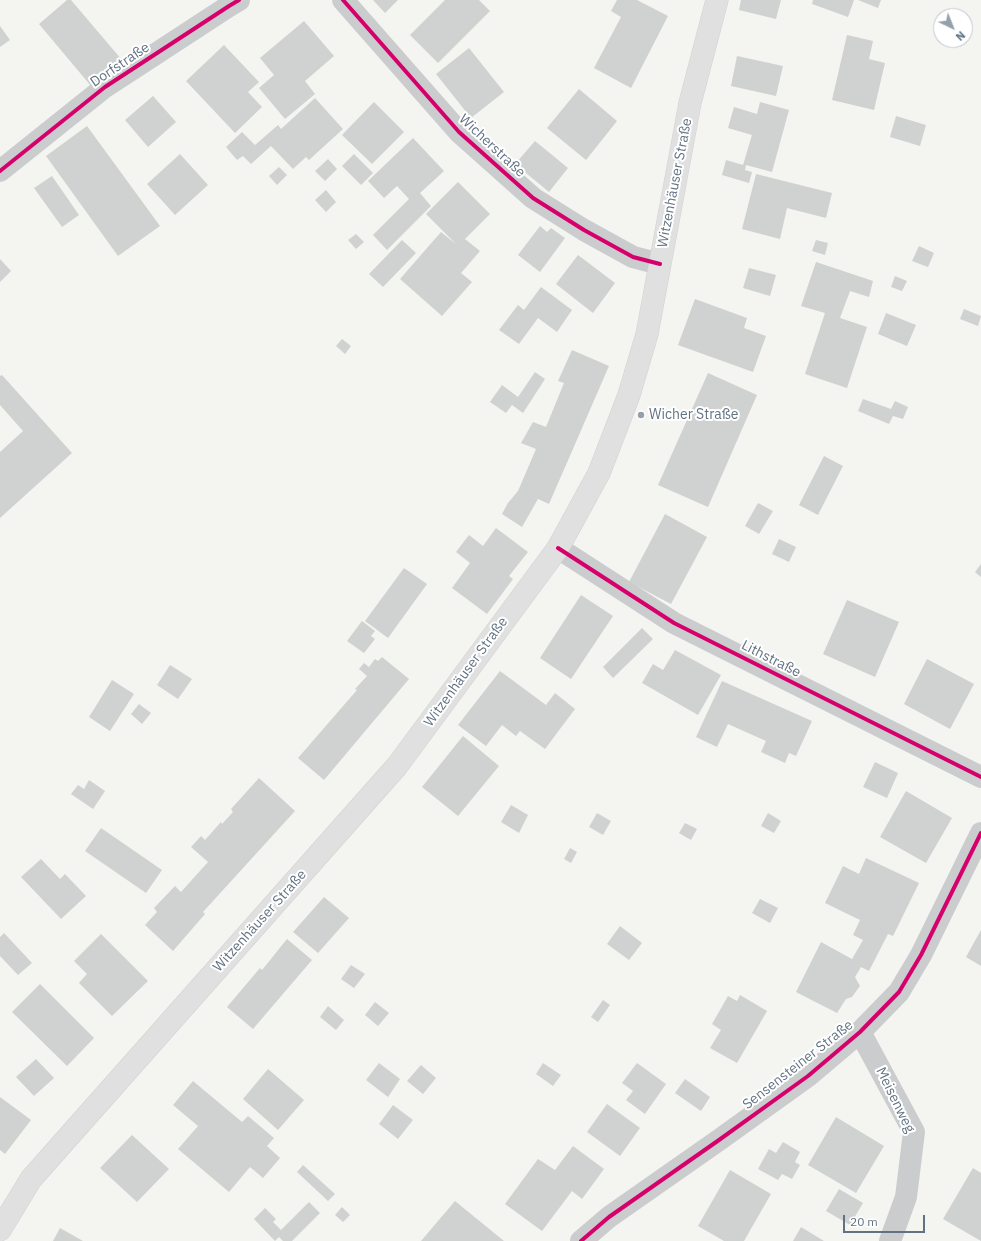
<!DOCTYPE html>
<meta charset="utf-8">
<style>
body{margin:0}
#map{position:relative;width:981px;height:1241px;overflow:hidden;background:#f4f4f1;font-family:"IBM Plex Sans",sans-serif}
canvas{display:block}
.north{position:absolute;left:933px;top:8px;width:40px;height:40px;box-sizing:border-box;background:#fff;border:1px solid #c0c7cd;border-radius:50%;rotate:137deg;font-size:11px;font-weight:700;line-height:16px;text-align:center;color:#627283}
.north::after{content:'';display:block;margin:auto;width:14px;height:18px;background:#95a0aa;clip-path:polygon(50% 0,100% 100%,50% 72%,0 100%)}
.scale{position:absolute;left:843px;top:1215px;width:82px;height:18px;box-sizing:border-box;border:2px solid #627283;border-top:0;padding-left:5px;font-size:12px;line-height:14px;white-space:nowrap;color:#627283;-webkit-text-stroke:3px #fff;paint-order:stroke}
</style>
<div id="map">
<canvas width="981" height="1241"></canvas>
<div class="north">N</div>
<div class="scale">20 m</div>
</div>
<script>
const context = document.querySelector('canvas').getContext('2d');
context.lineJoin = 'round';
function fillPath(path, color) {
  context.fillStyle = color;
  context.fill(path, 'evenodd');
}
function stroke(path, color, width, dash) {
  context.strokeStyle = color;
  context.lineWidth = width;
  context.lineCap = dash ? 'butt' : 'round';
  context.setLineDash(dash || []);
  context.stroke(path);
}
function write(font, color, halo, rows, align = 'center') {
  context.font = font + ' "IBM Plex Sans",sans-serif';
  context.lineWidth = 4;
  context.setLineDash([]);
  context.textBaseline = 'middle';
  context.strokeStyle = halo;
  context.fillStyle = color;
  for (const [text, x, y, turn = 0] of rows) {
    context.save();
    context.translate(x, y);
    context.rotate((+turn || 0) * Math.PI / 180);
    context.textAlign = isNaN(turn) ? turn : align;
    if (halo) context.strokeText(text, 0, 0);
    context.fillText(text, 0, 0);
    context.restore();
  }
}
fillPath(new Path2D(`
 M 67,0 L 71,0 L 122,60 L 91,86 L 39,24 Z
 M 373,0 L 398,0 L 385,13 Z
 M 445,0 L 479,0 L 490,11 L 438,63 L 410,35 Z
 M 617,0 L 637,0 L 668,16 L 631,88 L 594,68 L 621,17 L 611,11 Z
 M 741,0 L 781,0 L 776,19 L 739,10 Z
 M 813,0 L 854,0 L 848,17 L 812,4 Z
 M 858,0 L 881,0 L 878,8 Z
 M 304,21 L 334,56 L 305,81 L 315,94 L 285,119 L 259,88 L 274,75 L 260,58 Z
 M 0,26 L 10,40 L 0,47 Z
 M 847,35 L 873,41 L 869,59 L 885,63 L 874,110 L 832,100 Z
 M 224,45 L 259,82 L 248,92 L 262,107 L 235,133 L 186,81 Z
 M 469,48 L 504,92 L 471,118 L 436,74 Z
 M 737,56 L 783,66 L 776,96 L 731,86 Z
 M 579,89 L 617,121 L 586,160 L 547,128 Z
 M 153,96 L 176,122 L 148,147 L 125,120 Z
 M 315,98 L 343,129 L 309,160 L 306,157 L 293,169 L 271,146 L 251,164 L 243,156 L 237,160 L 226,147 L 242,132 L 255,145 L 278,125 L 281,129 Z
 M 374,102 L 404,132 L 372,164 L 342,135 Z
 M 760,102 L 789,110 L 772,172 L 746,165 L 745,170 L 752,172 L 749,183 L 722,175 L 726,160 L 743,165 L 752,135 L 728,128 L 734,107 L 757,114 Z
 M 896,116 L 926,125 L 920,146 L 890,137 Z
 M 87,126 L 160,226 L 118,256 L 46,156 Z
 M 413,138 L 444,171 L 420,193 L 431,206 L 387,250 L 373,235 L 409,199 L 397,186 L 384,198 L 368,181 Z
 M 535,141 L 568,168 L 549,192 L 515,164 Z
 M 180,154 L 208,185 L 175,215 L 147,184 Z
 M 354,154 L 373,173 L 361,185 L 342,166 Z
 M 328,159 L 337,169 L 325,181 L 315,171 Z
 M 279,167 L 287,175 L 277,185 L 269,176 Z
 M 756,174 L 832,193 L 826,218 L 787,208 L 780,239 L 742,229 Z
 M 52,176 L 79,215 L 62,227 L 34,188 Z
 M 458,182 L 490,214 L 465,239 L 480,251 L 461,273 L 472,282 L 442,316 L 400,279 L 441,232 L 456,244 L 426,214 Z
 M 326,190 L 336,202 L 326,212 L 315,200 Z
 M 540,226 L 547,232 L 551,228 L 565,238 L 540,272 L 518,255 Z
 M 356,234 L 364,242 L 356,249 L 348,240 Z
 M 402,240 L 416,253 L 383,287 L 369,274 Z
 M 816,240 L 828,243 L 825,255 L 812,251 Z
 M 919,246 L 934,253 L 928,267 L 912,261 Z
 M 578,255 L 615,283 L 593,313 L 556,284 Z
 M 0,259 L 11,271 L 0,282 Z
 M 816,262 L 873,281 L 869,297 L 850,291 L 840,318 L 867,327 L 847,388 L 805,374 L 825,313 L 801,306 Z
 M 749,268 L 776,275 L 770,296 L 743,288 Z
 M 895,276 L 907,281 L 902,291 L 891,287 Z
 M 541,287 L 572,310 L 557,332 L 538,318 L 519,344 L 499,330 L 518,305 L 524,310 Z
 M 695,299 L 747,318 L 744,328 L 766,336 L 753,372 L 678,345 Z
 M 964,309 L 981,316 L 978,326 L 960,319 Z
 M 886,313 L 916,325 L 907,346 L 878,334 Z
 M 342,339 L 351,346 L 345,354 L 336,346 Z
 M 572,350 L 609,366 L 549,504 L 538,499 L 522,527 L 502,514 L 508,503 L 518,491 L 536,449 L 521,443 L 533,422 L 546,427 L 564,383 L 558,381 Z
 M 535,372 L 545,379 L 523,413 L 512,405 L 506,413 L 490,402 L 502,385 L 518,397 Z
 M 708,373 L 757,395 L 708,507 L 658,485 Z
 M 2,375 L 72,453 L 0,518 L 0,452 L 23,431 L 0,405 L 0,376 Z
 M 863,399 L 891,409 L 895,401 L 908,407 L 903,419 L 893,416 L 889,424 L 858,411 Z
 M 824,456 L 843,466 L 818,515 L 799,505 Z
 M 758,503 L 773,511 L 759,534 L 745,526 Z
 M 665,514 L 707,537 L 671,604 L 629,582 Z
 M 496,528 L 528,552 L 509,576 L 513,579 L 487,614 L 452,588 L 470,563 L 456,552 L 469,535 L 483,546 Z
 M 779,539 L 796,547 L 789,562 L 772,554 Z
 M 981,564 L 981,577 L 975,572 Z
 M 404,568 L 427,584 L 388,638 L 365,621 Z
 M 581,595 L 613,616 L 571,679 L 540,658 Z
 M 847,600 L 899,622 L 875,677 L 823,654 Z
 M 362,621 L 375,631 L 371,636 L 375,639 L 364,653 L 347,641 Z
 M 642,628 L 653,639 L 613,678 L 603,667 Z
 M 675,650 L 721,675 L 698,715 L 642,683 L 653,664 L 663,670 Z
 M 382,657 L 409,679 L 324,780 L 298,758 L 357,690 L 355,689 L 367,676 L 359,669 L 364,663 L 369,667 L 375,659 L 378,661 Z
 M 927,659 L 974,684 L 950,729 L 904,704 Z
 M 170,665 L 192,679 L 178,699 L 157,685 Z
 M 500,671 L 546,705 L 555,693 L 575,709 L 545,749 L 520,731 L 516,736 L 502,725 L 486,746 L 458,725 Z
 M 112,680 L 134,694 L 110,731 L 89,717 Z
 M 722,681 L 812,721 L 796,756 L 789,753 L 785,763 L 761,752 L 766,741 L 728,724 L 717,747 L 696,737 Z
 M 139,704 L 151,713 L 142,724 L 131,714 Z
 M 463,736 L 499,766 L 458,816 L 422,787 Z
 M 875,762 L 898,773 L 887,798 L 863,787 Z
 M 259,778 L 295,811 L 203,912 L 205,914 L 173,951 L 145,925 L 157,912 L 154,908 L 175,886 L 181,892 L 208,862 L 191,847 L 201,836 L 205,840 L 221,822 L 222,824 L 233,812 L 231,809 Z
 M 89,780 L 105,791 L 93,809 L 71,794 L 78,785 L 84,789 Z
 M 906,791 L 952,818 L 926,863 L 880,837 Z
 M 511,805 L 528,815 L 519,833 L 501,822 Z
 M 597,813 L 611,821 L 603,835 L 589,827 Z
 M 768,813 L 781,821 L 774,833 L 761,826 Z
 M 685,823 L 697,829 L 691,840 L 679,833 Z
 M 101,828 L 162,870 L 146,893 L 85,851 Z
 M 570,848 L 577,852 L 571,863 L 564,859 Z
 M 866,858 L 919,883 L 893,936 L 888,934 L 869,971 L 861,967 L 855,977 L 860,986 L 852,997 L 846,999 L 837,1013 L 796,992 L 821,942 L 852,959 L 863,940 L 853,935 L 860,920 L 825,903 L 843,866 L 859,874 Z
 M 41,859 L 60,879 L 65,874 L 86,896 L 61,919 L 21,877 Z
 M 324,897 L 349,918 L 318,953 L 293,932 Z
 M 760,899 L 778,908 L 770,923 L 752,913 Z
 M 620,926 L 642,943 L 629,960 L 607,944 Z
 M 981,930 L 981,966 L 966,957 Z
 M 4,933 L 32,963 L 18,975 L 0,956 L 0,937 Z
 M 101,934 L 148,981 L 112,1016 L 79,983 L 87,974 L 74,961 Z
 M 287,939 L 312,960 L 253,1029 L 227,1007 L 260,968 L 262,970 Z
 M 351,965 L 365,974 L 354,988 L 341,979 Z
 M 40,984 L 94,1038 L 67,1066 L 12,1012 Z
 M 740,995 L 767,1011 L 737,1063 L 710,1048 L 721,1030 L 712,1024 L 728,996 L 737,1001 Z
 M 603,1000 L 610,1005 L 598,1022 L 591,1017 Z
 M 375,1002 L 389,1013 L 378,1026 L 365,1015 Z
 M 328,1006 L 344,1020 L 336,1030 L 320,1017 Z
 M 36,1059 L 54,1078 L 34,1096 L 16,1077 Z
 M 379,1063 L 400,1079 L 388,1097 L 366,1080 Z
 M 543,1063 L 561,1075 L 553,1086 L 536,1074 Z
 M 637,1063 L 666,1084 L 645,1114 L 626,1100 L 633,1091 L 622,1083 Z
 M 421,1065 L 436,1078 L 423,1094 L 407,1081 Z
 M 268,1069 L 304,1100 L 278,1130 L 243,1099 Z
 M 685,1079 L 710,1097 L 701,1111 L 675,1093 Z
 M 193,1081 L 242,1122 L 248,1116 L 274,1138 L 267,1146 L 280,1158 L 263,1178 L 250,1167 L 229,1192 L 178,1149 L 198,1126 L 173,1105 Z
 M 0,1097 L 31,1120 L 5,1154 L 0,1150 Z
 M 607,1104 L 640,1128 L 620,1156 L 587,1132 Z
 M 393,1105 L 413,1120 L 398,1139 L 379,1124 Z
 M 836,1117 L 884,1146 L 856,1193 L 808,1165 Z
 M 132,1135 L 169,1169 L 137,1202 L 100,1168 Z
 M 783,1142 L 800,1152 L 795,1162 L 800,1165 L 792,1179 L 782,1174 L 778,1180 L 758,1169 L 769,1149 L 776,1153 Z
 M 573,1146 L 604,1169 L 582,1199 L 572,1191 L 542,1231 L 505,1204 L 538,1159 L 555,1170 Z
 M 303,1165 L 335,1194 L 328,1201 L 297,1172 Z
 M 973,1168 L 981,1173 L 981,1241 L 943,1219 Z
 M 730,1170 L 771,1194 L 744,1241 L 724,1241 L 698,1226 Z
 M 839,1189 L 863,1203 L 850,1225 L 826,1211 Z
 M 455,1201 L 504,1241 L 421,1241 Z
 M 309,1202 L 320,1213 L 292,1241 L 283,1241 L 279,1237 L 275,1241 L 254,1219 L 265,1208 L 276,1219 L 273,1222 L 281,1230 Z
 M 342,1207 L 350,1215 L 343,1222 L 335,1215 Z
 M 801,1227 L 824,1241 L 793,1241 Z
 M 60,1228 L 83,1241 L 53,1241 Z`), '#d0d1d1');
const secondary = new Path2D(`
 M 0,1230 L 31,1179 L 397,766 L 558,548 L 599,473 L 629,395 L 647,334 L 690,103 L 717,0`);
stroke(secondary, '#d0d2d1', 23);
stroke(new Path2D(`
 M 343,0 L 459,132 L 533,198 L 584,230 L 633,257 L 660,264
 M 0,171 L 105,87 L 229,6 L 239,0
 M 558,548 L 674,623 L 981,777
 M 860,1032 L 914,1132 L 906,1197 L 890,1241
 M 581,1241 L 609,1217 L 719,1140 L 808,1076 L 860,1032 L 899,992 L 921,955 L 981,833`), '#cbcccd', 22);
stroke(secondary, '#e0e0e0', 22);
stroke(new Path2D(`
 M 343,0 L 459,132 L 533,198 L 584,230 L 633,257 L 660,264
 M 0,171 L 105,87 L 229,6 L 239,0
 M 558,548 L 674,623 L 981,777
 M 581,1241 L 609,1217 L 719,1140 L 808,1076 L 860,1032 L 899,992 L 921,955 L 981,833`), '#d6006c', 4);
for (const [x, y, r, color] of [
 [641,415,4,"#95a0aa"]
]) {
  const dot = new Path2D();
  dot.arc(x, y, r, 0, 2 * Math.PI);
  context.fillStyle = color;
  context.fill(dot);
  stroke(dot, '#fff', 1.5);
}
write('14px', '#627283', '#fff', [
 ["Dorfstraße",120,65,-34],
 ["Wicherstraße",492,146,43],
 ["Witzenhäuser Straße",675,183,-79],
 ["Lithstraße",771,659,27],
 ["Witzenhäuser Straße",466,672,-54],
 ["Witzenhäuser Straße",260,921,-48],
 ["Sensensteiner Straße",798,1065,-38],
 ["Meisenweg",895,1100,64]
]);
write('14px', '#627283', '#fff', [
 ["Wicher Straße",649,415]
], 'left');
</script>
